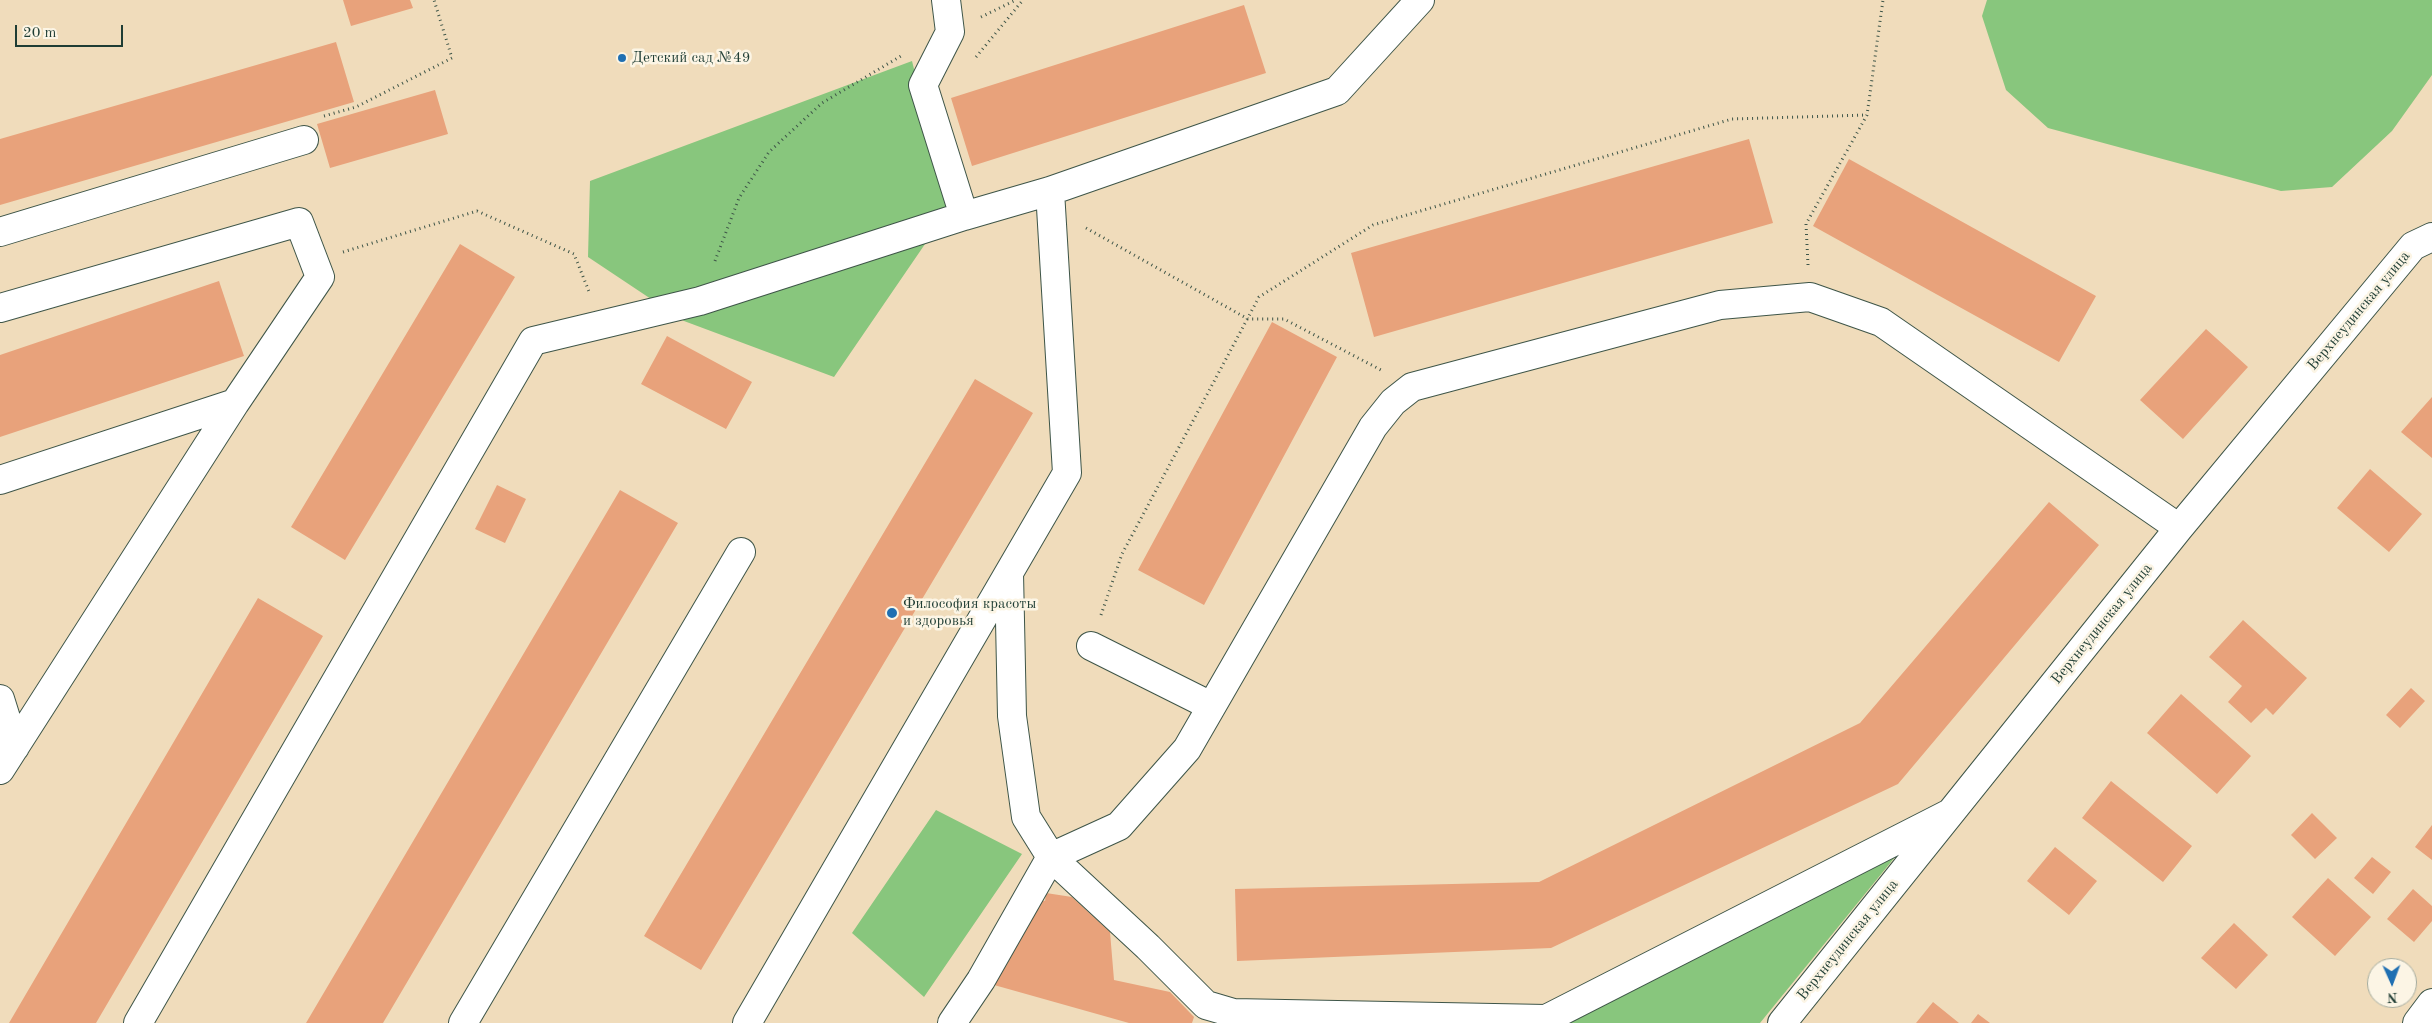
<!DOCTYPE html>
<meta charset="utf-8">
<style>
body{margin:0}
#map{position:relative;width:2432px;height:1023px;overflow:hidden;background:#f0dcbb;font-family:"Old Standard TT",serif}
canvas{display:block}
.north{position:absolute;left:2367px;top:958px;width:50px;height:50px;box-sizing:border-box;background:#fcf5e5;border:1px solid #a4ab9e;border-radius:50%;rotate:178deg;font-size:14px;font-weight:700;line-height:20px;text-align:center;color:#1f3d34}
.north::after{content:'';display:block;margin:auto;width:18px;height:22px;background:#1f6fb2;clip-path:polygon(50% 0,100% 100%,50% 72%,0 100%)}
.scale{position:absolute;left:15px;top:25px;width:108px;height:22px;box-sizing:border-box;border:2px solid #1f3d34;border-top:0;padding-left:6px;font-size:15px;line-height:18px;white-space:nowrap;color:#1f3d34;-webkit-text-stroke:4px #fcf5e5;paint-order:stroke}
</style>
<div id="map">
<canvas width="2432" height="1023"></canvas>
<div class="north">N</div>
<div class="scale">20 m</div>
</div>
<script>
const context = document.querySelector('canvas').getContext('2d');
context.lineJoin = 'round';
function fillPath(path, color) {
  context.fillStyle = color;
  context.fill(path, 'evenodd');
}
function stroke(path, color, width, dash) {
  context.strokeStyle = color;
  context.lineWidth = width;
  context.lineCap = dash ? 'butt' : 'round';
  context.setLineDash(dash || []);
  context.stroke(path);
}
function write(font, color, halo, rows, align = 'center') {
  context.font = font + ' "Old Standard TT",serif';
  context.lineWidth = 5;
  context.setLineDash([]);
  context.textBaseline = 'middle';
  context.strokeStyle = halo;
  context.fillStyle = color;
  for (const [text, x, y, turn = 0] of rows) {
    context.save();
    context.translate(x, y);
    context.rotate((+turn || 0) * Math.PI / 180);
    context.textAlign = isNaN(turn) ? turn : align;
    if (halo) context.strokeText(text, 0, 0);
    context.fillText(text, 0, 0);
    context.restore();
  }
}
fillPath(new Path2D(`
 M 1987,0 L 2432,0 L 2432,75 L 2392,131 L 2332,187 L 2281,191 L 2048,128 L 2006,90 L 1982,16 Z
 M 912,61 L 949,209 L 834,377 L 684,321 L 588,257 L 590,181 Z
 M 936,810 L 1022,854 L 924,997 L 852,933 Z
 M 1904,846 L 1760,1023 L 1571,1023 L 1567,1020 Z`), '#88c67d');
fillPath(new Path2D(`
 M 343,0 L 410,0 L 413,8 L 351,26 Z
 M 1244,5 L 1266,73 L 972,166 L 951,98 Z
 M 336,42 L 354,102 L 0,205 L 0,139 Z
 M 435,90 L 448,134 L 330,168 L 317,124 Z
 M 1749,139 L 1773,223 L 1374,337 L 1351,253 Z
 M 1849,159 L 2096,296 L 2059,362 L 1813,226 Z
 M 460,244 L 515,277 L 345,560 L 291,527 Z
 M 219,281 L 244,356 L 0,437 L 0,355 Z
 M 1272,322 L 1337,357 L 1204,605 L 1138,570 Z
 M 2206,329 L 2248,367 L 2183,439 L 2140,400 Z
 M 667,336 L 752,382 L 726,429 L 641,384 Z
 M 975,379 L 1033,413 L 701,970 L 644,936 Z
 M 2432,397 L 2432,458 L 2401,432 Z
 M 2370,469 L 2422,514 L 2389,552 L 2337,508 Z
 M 497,485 L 526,499 L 505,543 L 475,529 Z
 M 620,490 L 678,523 L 383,1023 L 306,1023 Z
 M 2049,502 L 2099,545 L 1898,784 L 1551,948 L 1237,961 L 1235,889 L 1539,882 L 1860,723 Z
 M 258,598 L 323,636 L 96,1023 L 9,1023 Z
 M 2243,620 L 2307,678 L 2273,715 L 2266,708 L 2251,723 L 2228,702 L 2242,686 L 2209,657 Z
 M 2411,688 L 2425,701 L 2400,728 L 2386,715 Z
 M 2181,694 L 2251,756 L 2217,794 L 2147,733 Z
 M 2111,781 L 2192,846 L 2163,882 L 2082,818 Z
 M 2312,813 L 2337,838 L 2315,859 L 2291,835 Z
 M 2432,825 L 2432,860 L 2415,847 Z
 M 2055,847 L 2097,881 L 2069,915 L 2027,881 Z
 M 2372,857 L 2391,872 L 2373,894 L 2354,878 Z
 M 2328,878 L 2371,917 L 2335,956 L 2292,917 Z
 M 2413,889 L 2432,906 L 2432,921 L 2414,942 L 2387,919 Z
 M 1046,893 L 1072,897 L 1110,932 L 1114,980 L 1170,992 L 1194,1017 L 1192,1023 L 1129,1023 L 987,983 L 1041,900 L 1045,901 Z
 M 2234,923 L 2268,955 L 2236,989 L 2201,958 Z
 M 1933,1002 L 1959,1023 L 1916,1023 Z
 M 1978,1014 L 1990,1023 L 1971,1023 Z`), '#e8a27b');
const minor = new Path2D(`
 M 946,0 L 950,32 L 923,85 L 964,216
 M 0,232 L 304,140
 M 0,308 L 299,222 L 320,277 L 235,403 L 0,480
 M 1009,573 L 1012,716 L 1026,817 L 1051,857 L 1148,947 L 1206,1005 L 1233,1013 L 1546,1019 L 1950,813
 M 1091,646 L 1211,706
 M 0,699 L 15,747
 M 0,770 L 235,403
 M 138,1023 L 533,341 L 700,301 L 964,216 L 1050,191 L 1337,91 L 1420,0
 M 463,1023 L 741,552
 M 747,1023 L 1067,473 L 1050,191
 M 952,1023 L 981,980 L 1051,857 L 1119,826 L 1187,749 L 1373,427 L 1393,402 L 1412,387 L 1720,305 L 1810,297 L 1881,322 L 2179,528
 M 1782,1023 L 2179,528 L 2413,246 L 2432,237
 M 2417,1023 L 2432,1003`);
stroke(minor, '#3e5548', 30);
stroke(new Path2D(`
 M 981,17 L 1016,0
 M 976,57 L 1023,0
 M 324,116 L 356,107 L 452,58 L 434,0
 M 1086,228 L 1248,319 L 1284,319 L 1381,370
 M 343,252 L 477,211 L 574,254 L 590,294
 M 715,261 L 739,198 L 769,152 L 822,103 L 901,56
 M 1808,265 L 1806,224 L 1867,115 L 1883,0
 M 1101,615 L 1122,554 L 1259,297 L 1373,225 L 1732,119 L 1867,115`), '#3e5548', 3, [1, 4]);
stroke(minor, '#fff', 28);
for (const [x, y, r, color] of [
 [622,58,5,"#1f6fb2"],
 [892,613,6,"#1f6fb2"]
]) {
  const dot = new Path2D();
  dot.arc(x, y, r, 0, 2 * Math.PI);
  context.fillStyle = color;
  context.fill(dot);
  stroke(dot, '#fcf5e5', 2);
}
write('15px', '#1f3d34', '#fcf5e5', [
 ["Детский сад №49",632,58],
 ["Философия красоты",903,604],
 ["и здоровья",903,621]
], 'left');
write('15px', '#1f3d34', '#fcf5e5', [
 ["Верхнеудинская улица",2359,311,-50],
 ["Верхнеудинская улица",2102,624,-51],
 ["Верхнеудинская улица",1848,940,-51]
]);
</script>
